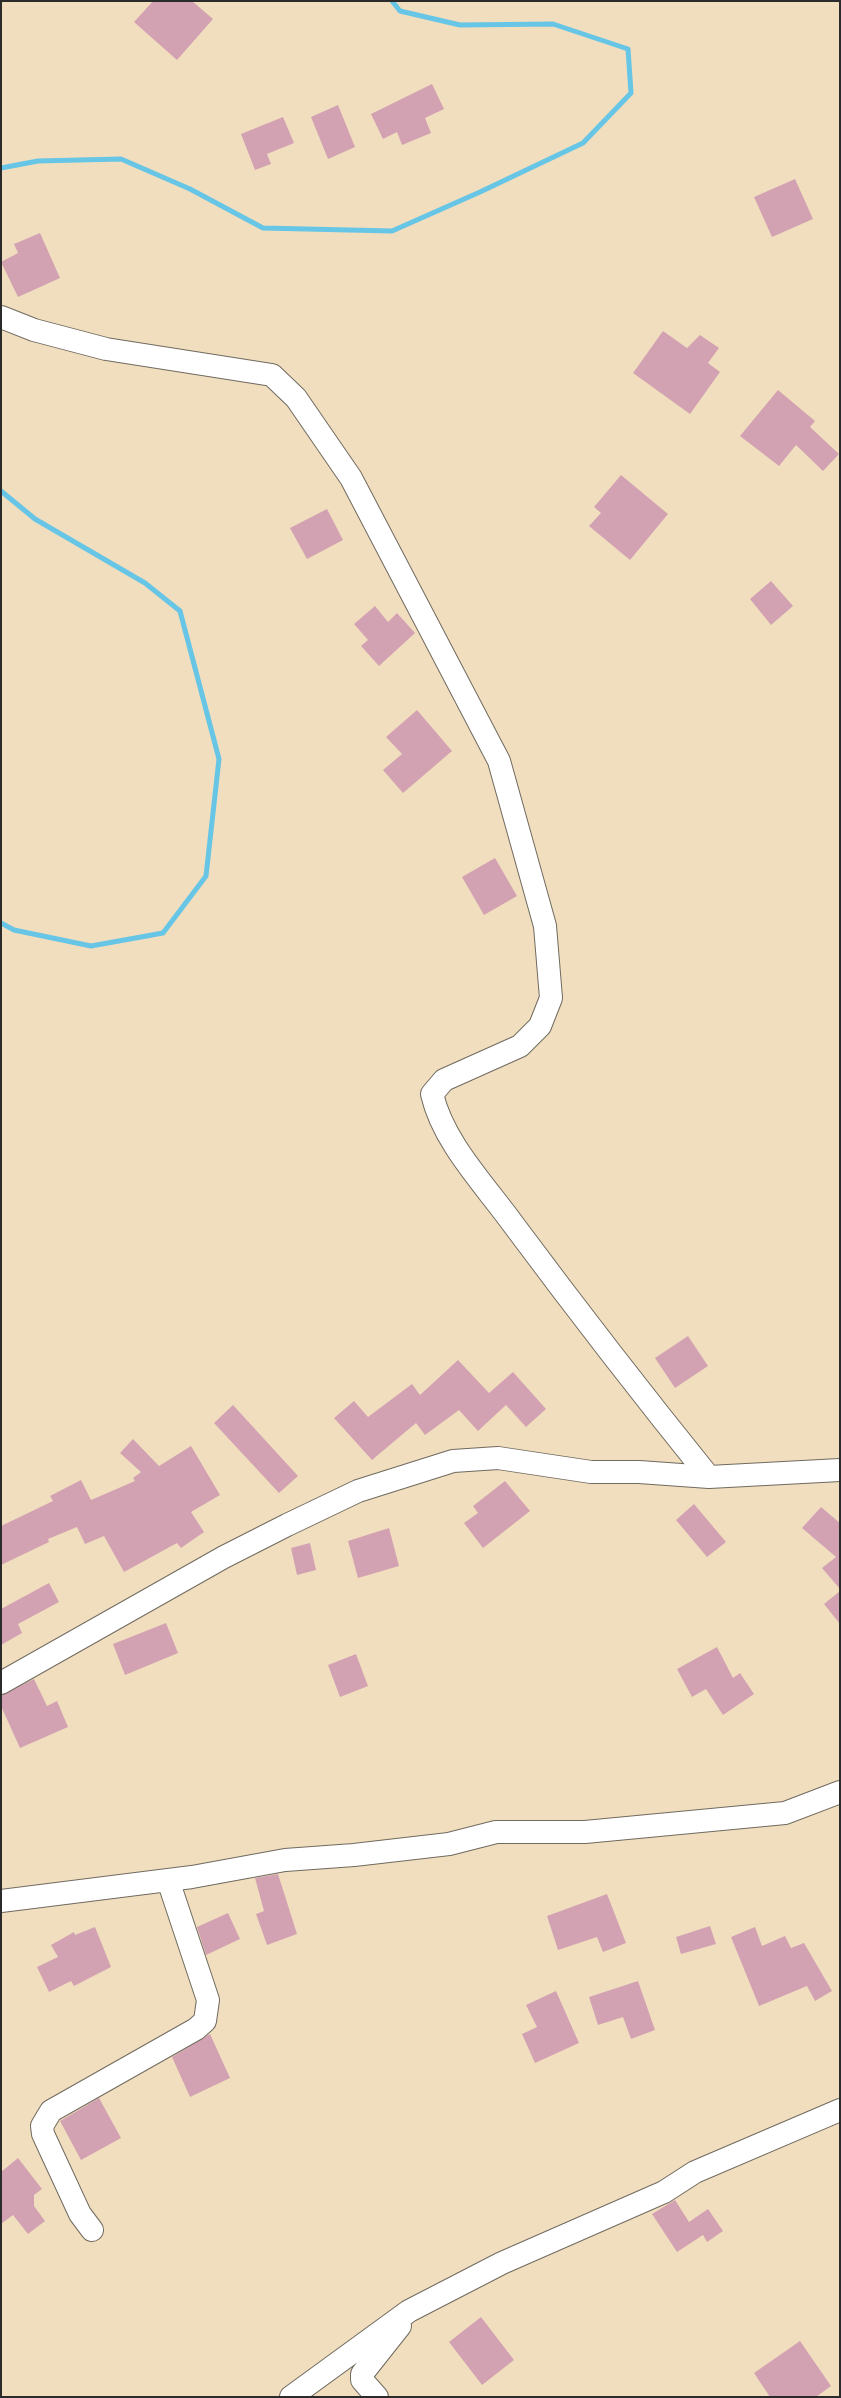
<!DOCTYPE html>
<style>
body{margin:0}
#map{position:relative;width:841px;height:2398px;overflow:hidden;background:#f1debf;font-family:"IM FELL Double Pica",serif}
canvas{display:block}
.frame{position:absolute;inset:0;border:2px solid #2b2b2b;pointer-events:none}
</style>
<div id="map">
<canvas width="841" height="2398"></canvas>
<div class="frame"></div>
</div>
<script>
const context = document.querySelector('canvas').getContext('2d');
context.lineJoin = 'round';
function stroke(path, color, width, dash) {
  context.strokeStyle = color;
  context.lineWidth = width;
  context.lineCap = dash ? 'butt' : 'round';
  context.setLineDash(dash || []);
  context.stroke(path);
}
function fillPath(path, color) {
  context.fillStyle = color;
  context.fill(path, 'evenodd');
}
stroke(new Path2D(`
 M 1,168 L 38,161 L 121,159 L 190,189 L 263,228 L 392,231 L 480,192 L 583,143 L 631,93 L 628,49 L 553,24 L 460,25 L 400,11 L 392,1
 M 1,491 L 35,519 L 145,583 L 180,611 L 219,759 L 206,876 L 163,933 L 91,946 L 14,930 L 1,923`), '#67c5e5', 5);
fillPath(new Path2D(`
 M 153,1 L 192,1 L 213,19 L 177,60 L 134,22 Z
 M 432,84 L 444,109 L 425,118 L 431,133 L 402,145 L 397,132 L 383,139 L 371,114 Z
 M 338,105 L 355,147 L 328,159 L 311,117 Z
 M 283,117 L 294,143 L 267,154 L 271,164 L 255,170 L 241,134 Z
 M 795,179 L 813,219 L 772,237 L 754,197 Z
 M 40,233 L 60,278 L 18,297 L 1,262 L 18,253 L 14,244 Z
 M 663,331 L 687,348 L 700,335 L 719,348 L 708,363 L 720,372 L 690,414 L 633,373 Z
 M 778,390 L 815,421 L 810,427 L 839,454 L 823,471 L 796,445 L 779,466 L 740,436 Z
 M 621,475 L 668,514 L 630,560 L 589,526 L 601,513 L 594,507 Z
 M 327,509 L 343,540 L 307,559 L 290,528 Z
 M 771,581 L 793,606 L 771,625 L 750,599 Z
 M 375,606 L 388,622 L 397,613 L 415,633 L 379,666 L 361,646 L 368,640 L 354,624 Z
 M 417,710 L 452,751 L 403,793 L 383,770 L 402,754 L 386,737 Z
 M 495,858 L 517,896 L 484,915 L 462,877 Z
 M 688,1336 L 708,1366 L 675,1388 L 655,1358 Z
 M 458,1360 L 489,1393 L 513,1372 L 546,1409 L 526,1427 L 506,1405 L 478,1431 L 459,1410 L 425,1435 L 416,1423 L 372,1460 L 334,1418 L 354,1401 L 368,1417 L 412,1384 L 420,1395 Z
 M 233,1405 L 298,1476 L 279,1493 L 214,1423 Z
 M 133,1439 L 159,1466 L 191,1446 L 220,1495 L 191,1512 L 204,1532 L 181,1548 L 177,1543 L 124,1572 L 104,1536 L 85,1544 L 77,1527 L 48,1539 L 49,1542 L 1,1565 L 1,1526 L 53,1501 L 50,1496 L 81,1480 L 91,1500 L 135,1481 L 133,1478 L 141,1472 L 120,1453 Z
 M 505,1481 L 530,1511 L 483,1548 L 464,1523 L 478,1513 L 473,1506 Z
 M 694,1504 L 726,1542 L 707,1557 L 676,1520 Z
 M 821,1507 L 840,1523 L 840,1589 L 822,1568 L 836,1557 L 802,1528 Z
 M 389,1528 L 399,1566 L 358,1578 L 348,1541 Z
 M 310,1543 L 316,1570 L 297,1575 L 291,1548 Z
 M 49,1583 L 59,1602 L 18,1624 L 22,1633 L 1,1645 L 1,1609 Z
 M 840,1591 L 840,1624 L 824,1604 Z
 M 166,1623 L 178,1653 L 125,1675 L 113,1644 Z
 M 717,1647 L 733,1678 L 740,1673 L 754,1694 L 723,1715 L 706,1689 L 692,1697 L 677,1669 Z
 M 356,1654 L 368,1686 L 340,1697 L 328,1665 Z
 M 34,1679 L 47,1706 L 57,1701 L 68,1727 L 20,1748 L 1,1706 L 1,1695 Z
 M 278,1874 L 297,1934 L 267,1945 L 256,1914 L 264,1911 L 255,1878 Z
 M 607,1894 L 626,1943 L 603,1952 L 597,1937 L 558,1950 L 547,1916 Z
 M 228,1913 L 240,1939 L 206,1955 L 197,1927 Z
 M 710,1926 L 716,1944 L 681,1954 L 676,1937 Z
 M 95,1927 L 111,1967 L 74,1986 L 71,1981 L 49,1992 L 37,1967 L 58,1957 L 51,1945 L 74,1932 L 75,1935 Z
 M 755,1927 L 762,1946 L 785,1936 L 791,1948 L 804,1943 L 832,1991 L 815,2001 L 807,1986 L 759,2006 L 731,1937 Z
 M 638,1981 L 655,2030 L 631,2039 L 623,2017 L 598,2025 L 589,1997 Z
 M 556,1991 L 579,2043 L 535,2063 L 522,2034 L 537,2027 L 526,2005 Z
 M 210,2034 L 230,2078 L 190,2097 L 172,2057 Z
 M 99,2098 L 121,2138 L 81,2160 L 60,2121 Z
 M 18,2158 L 42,2189 L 34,2195 L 34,2206 L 45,2221 L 28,2234 L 13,2215 L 1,2224 L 1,2172 Z
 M 675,2200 L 689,2222 L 708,2209 L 723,2231 L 707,2242 L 703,2235 L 677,2252 L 652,2214 Z
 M 481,2317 L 514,2360 L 482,2385 L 449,2342 Z
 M 800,2341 L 831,2386 L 816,2397 L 770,2397 L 754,2373 Z`), '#d3a2b2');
const minor = new Path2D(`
 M 1,317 L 34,330 L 106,349 L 272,375 L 296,398 L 351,478 L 499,761 L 545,926 L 551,998 L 540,1026 L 520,1046 L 444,1080 L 432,1094 C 443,1142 484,1184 513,1224 C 577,1310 642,1394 709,1477
 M 1,1683 L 224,1557 L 287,1525 L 358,1491 L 453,1461 L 498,1458 L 591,1472 L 639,1472 L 709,1477 L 840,1470
 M 1,1901 L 192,1877 L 285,1860 L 354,1855 L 449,1844 L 496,1832 L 585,1832 L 785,1813 L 840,1792
 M 92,2230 L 80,2214 L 43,2134 L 42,2126 L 51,2111 L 196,2029 L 205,2021 L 208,2000 L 168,1880
 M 291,2397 L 409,2311 L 502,2263 L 664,2192 L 695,2172 L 840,2110
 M 377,2397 L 362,2380 L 362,2374 L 400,2326`);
stroke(minor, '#706a5f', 24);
stroke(minor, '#fff', 22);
</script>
